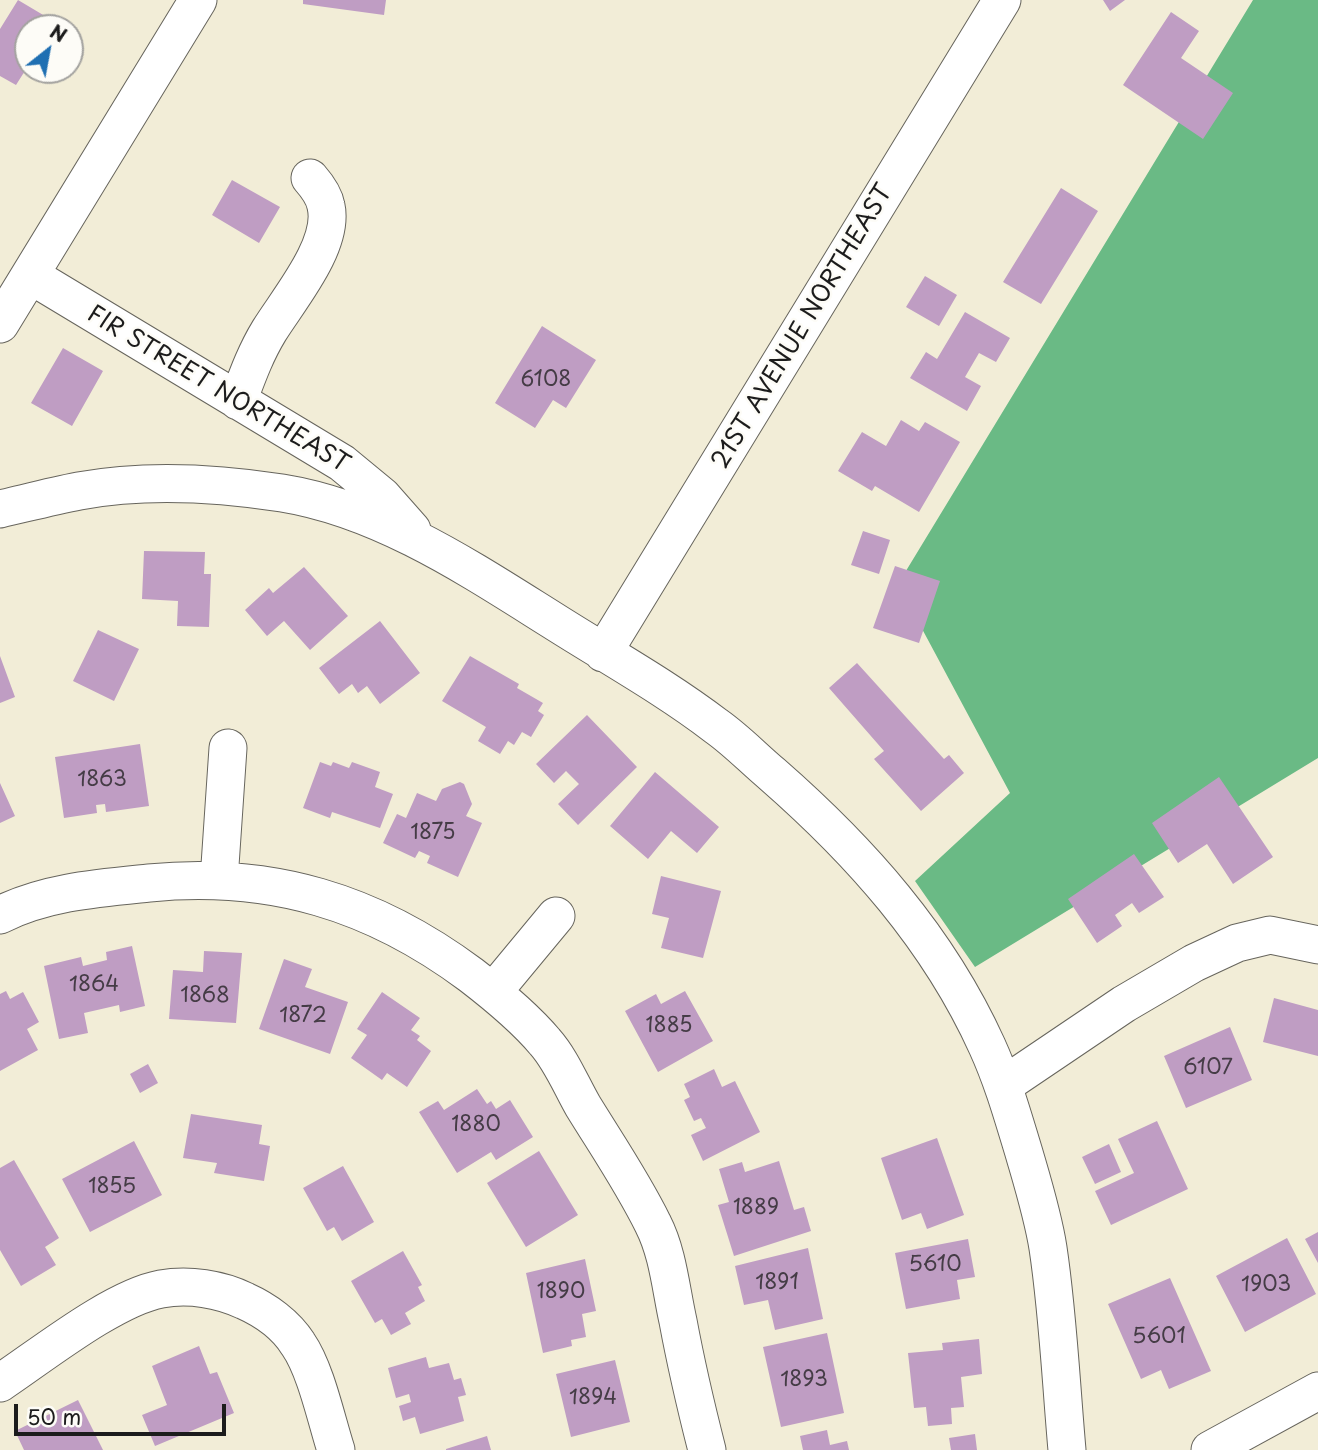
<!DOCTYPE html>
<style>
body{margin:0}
#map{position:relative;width:1318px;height:1450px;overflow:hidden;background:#f2edd7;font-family:"Playpen Sans",sans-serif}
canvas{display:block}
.north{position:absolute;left:14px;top:14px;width:70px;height:70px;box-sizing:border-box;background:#fdfcf7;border:2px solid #a3a29f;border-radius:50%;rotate:31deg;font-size:19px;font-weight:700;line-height:28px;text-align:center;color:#1c1c1c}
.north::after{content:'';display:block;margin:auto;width:24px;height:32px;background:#1f6fb2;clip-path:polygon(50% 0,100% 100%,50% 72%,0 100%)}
.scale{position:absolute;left:14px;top:1404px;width:212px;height:32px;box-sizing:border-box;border:4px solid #1c1c1c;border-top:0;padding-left:9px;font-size:21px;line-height:24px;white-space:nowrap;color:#1c1c1c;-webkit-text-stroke:5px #fdfcf7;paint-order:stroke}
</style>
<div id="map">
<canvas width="1318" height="1450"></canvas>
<div class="north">N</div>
<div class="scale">50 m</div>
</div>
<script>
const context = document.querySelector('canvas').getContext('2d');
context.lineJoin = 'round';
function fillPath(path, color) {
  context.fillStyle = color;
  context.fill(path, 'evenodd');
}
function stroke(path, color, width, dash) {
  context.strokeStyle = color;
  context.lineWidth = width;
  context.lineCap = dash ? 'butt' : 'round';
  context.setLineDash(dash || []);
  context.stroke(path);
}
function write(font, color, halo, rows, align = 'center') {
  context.font = font + ' "Playpen Sans",sans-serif';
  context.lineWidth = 5;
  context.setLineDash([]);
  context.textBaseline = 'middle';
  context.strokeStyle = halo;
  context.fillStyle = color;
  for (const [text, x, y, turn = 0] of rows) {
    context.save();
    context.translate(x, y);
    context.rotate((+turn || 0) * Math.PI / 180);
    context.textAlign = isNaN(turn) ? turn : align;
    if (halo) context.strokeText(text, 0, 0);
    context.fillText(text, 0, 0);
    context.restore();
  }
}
fillPath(new Path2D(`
 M 1253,0 L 1318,0 L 1318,758 L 975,967 L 915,881 L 1010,793 L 898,584 Z`), '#6aba85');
fillPath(new Path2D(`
 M 18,0 L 55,22 L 51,28 L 28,28 L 28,66 L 16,85 L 0,76 L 0,29 Z
 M 303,0 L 386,0 L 384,15 L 303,4 Z
 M 1103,0 L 1125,0 L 1110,11 Z
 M 1171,12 L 1199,31 L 1181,58 L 1233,93 L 1203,139 L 1123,85 Z
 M 232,180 L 280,207 L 259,243 L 212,215 Z
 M 1061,188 L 1098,211 L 1041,304 L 1003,282 Z
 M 925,276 L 957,295 L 939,326 L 906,307 Z
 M 965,312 L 1010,338 L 996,362 L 979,353 L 965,377 L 981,386 L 967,411 L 910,378 L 926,352 L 937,359 Z
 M 542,326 L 596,360 L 566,408 L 553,400 L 535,428 L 495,403 Z
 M 63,348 L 103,371 L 72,426 L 31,403 Z
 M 901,420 L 919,431 L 925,422 L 960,442 L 919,512 L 875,486 L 872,491 L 838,471 L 862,432 L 886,446 Z
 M 863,531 L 890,540 L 879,574 L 851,565 Z
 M 144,551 L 205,552 L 204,574 L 211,574 L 209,627 L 177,626 L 178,601 L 142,599 Z
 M 895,566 L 940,581 L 919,643 L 873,628 Z
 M 304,567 L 348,616 L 310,650 L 284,621 L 267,636 L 245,610 L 269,588 L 273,593 Z
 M 380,621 L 420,673 L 380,704 L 367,686 L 358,693 L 352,684 L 339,694 L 319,668 Z
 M 98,630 L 139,649 L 114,701 L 73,681 Z
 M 0,656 L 15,697 L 0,703 Z
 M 470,656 L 519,684 L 517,688 L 543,703 L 538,711 L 544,715 L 531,737 L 522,732 L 514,745 L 508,741 L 500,754 L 478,741 L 486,727 L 442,701 Z
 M 857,663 L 944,759 L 949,755 L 964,773 L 921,811 L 874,759 L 884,751 L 829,688 Z
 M 587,715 L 637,767 L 578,825 L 558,804 L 579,784 L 566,771 L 554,783 L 536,764 Z
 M 140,744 L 149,806 L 106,812 L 105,804 L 96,805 L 97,813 L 64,818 L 55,757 Z
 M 320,762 L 331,766 L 333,762 L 349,768 L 352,762 L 380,772 L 375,787 L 393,794 L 380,828 L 332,812 L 330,818 L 303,808 Z
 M 655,772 L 719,827 L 697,853 L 671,831 L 648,859 L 610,826 Z
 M 1219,777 L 1273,857 L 1233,884 L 1207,844 L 1178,863 L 1152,823 Z
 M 460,782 L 464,784 L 472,804 L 466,816 L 482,823 L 458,877 L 427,863 L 430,856 L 419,851 L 415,858 L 383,843 L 397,814 L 406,818 L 417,793 L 436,801 L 442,789 Z
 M 0,783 L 15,816 L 0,823 Z
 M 1134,854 L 1164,897 L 1139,913 L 1132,903 L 1115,915 L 1122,926 L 1097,943 L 1068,899 Z
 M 661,876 L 721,891 L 703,958 L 661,948 L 669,918 L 652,914 Z
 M 132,946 L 145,1006 L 120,1012 L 119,1005 L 84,1013 L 88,1033 L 59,1039 L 44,966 L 81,957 L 83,966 L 107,960 L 106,952 Z
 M 204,951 L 242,953 L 236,1023 L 169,1019 L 173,970 L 203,972 Z
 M 284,959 L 312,969 L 305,987 L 348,1002 L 330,1054 L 259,1029 Z
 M 6,991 L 10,999 L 23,992 L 39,1022 L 27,1029 L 38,1050 L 0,1071 L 0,994 Z
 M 685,991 L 713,1041 L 658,1072 L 625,1011 L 656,994 L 661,1004 Z
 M 382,992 L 420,1018 L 411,1030 L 420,1036 L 417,1040 L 431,1051 L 407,1087 L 387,1073 L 382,1080 L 351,1058 L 367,1035 L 357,1029 Z
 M 1274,998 L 1318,1010 L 1318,1056 L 1263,1042 Z
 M 1230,1027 L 1252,1080 L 1186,1108 L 1164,1056 Z
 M 148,1064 L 158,1083 L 140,1093 L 130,1074 Z
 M 714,1069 L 722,1087 L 735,1081 L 760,1132 L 703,1161 L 691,1135 L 706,1128 L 701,1118 L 694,1121 L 684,1100 L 690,1097 L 684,1084 Z
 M 477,1089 L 487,1104 L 491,1101 L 496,1109 L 510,1100 L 533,1137 L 496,1160 L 491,1152 L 457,1173 L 419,1112 L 438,1101 L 444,1110 Z
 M 191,1114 L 262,1125 L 259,1144 L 270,1146 L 264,1181 L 214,1173 L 217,1163 L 183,1158 Z
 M 1157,1121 L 1188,1189 L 1111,1225 L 1095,1191 L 1134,1173 L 1118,1139 Z
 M 937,1138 L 964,1215 L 927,1229 L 921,1213 L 902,1220 L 881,1158 Z
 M 134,1141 L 162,1195 L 90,1232 L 62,1179 Z
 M 1109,1144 L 1121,1172 L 1095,1184 L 1082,1157 Z
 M 539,1151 L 578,1215 L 526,1247 L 487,1183 Z
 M 14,1160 L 59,1238 L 45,1247 L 56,1265 L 21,1286 L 0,1250 L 0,1168 Z
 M 779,1161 L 794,1210 L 804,1207 L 811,1231 L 734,1256 L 718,1205 L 729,1202 L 719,1169 L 742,1162 L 745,1172 Z
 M 343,1166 L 374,1222 L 342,1241 L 334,1227 L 327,1231 L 303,1188 Z
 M 1318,1232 L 1318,1263 L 1305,1239 Z
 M 1287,1238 L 1316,1294 L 1245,1332 L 1216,1276 Z
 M 968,1239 L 975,1277 L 957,1280 L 960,1299 L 906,1309 L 895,1253 Z
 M 808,1248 L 823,1319 L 775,1330 L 768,1300 L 744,1305 L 735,1266 Z
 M 403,1251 L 422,1285 L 418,1287 L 425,1301 L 405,1313 L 411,1324 L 391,1335 L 382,1319 L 375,1323 L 351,1281 Z
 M 585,1259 L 596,1311 L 582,1314 L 586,1337 L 571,1340 L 572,1346 L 543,1353 L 526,1273 Z
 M 1170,1278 L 1211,1371 L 1169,1389 L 1161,1370 L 1141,1379 L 1108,1304 Z
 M 827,1333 L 844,1413 L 781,1427 L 763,1347 Z
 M 979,1339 L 982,1374 L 961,1377 L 964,1407 L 951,1408 L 952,1424 L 928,1426 L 926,1407 L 914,1408 L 908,1353 L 943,1350 L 942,1343 Z
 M 199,1346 L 210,1374 L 217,1372 L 234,1413 L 155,1446 L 142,1415 L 167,1405 L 152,1366 Z
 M 426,1357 L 429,1368 L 449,1363 L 454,1380 L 461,1378 L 466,1395 L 458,1397 L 464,1421 L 420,1434 L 415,1417 L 403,1421 L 399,1406 L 411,1402 L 409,1394 L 396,1398 L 388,1368 Z
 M 615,1360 L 630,1422 L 571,1437 L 556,1374 Z
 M 78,1400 L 103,1450 L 24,1450 L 15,1431 Z
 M 827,1430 L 830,1445 L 847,1441 L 849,1450 L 803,1450 L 800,1436 Z
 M 975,1434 L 977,1450 L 951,1450 L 949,1438 Z
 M 487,1436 L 491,1450 L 446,1450 L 446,1449 Z`), '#bf9dc3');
const minor = new Path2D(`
 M 30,275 L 342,463 L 382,496 L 412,530
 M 0,324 L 198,0
 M 238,401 C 247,377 255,354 269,331 C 288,300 335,245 326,206 C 324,195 317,186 310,178
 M 0,509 C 26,503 53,496 79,491 C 144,479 217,483 282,493 C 381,509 469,568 552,620 C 607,655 665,687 716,726 C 736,740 753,758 772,774 C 860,851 938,938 987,1046 C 1003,1081 1013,1117 1024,1153 C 1033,1184 1043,1216 1048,1248 C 1058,1314 1061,1383 1067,1450
 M 603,653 L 1002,0
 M 219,880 L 228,748
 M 0,915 C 45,892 99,888 149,883 C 271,871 373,902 471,975 C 497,995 524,1017 545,1042 C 561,1060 571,1085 583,1106 C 607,1145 633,1183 653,1224 C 668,1253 671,1290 678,1321 C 686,1364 696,1407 707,1450
 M 493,992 L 556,916
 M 1004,1085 L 1124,1004 L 1194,963 L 1237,943 L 1270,935 L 1318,945
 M 0,1383 C 42,1355 113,1298 161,1289 C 189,1284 220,1289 245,1301 C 265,1310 286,1325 298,1344 C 316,1370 326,1419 336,1450
 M 1210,1450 L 1318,1391`);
stroke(minor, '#67655d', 39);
stroke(minor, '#fff', 37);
write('21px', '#453c46', null, [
 ["6108",546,380],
 ["1863",102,780],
 ["1875",433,833],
 ["1864",94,985],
 ["1868",205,996],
 ["1872",303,1016],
 ["1885",669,1026],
 ["6107",1208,1068],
 ["1880",476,1125],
 ["1855",112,1187],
 ["1889",756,1208],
 ["5610",935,1265],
 ["1891",777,1283],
 ["1903",1266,1285],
 ["1890",561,1292],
 ["5601",1159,1337],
 ["1893",804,1380],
 ["1894",593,1398]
]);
write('24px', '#1c1c1c', '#fdfcf7', [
 ["21ST AVENUE NORTHEAST",803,327,-59],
 ["FIR STREET NORTHEAST",218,390,31]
]);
</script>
